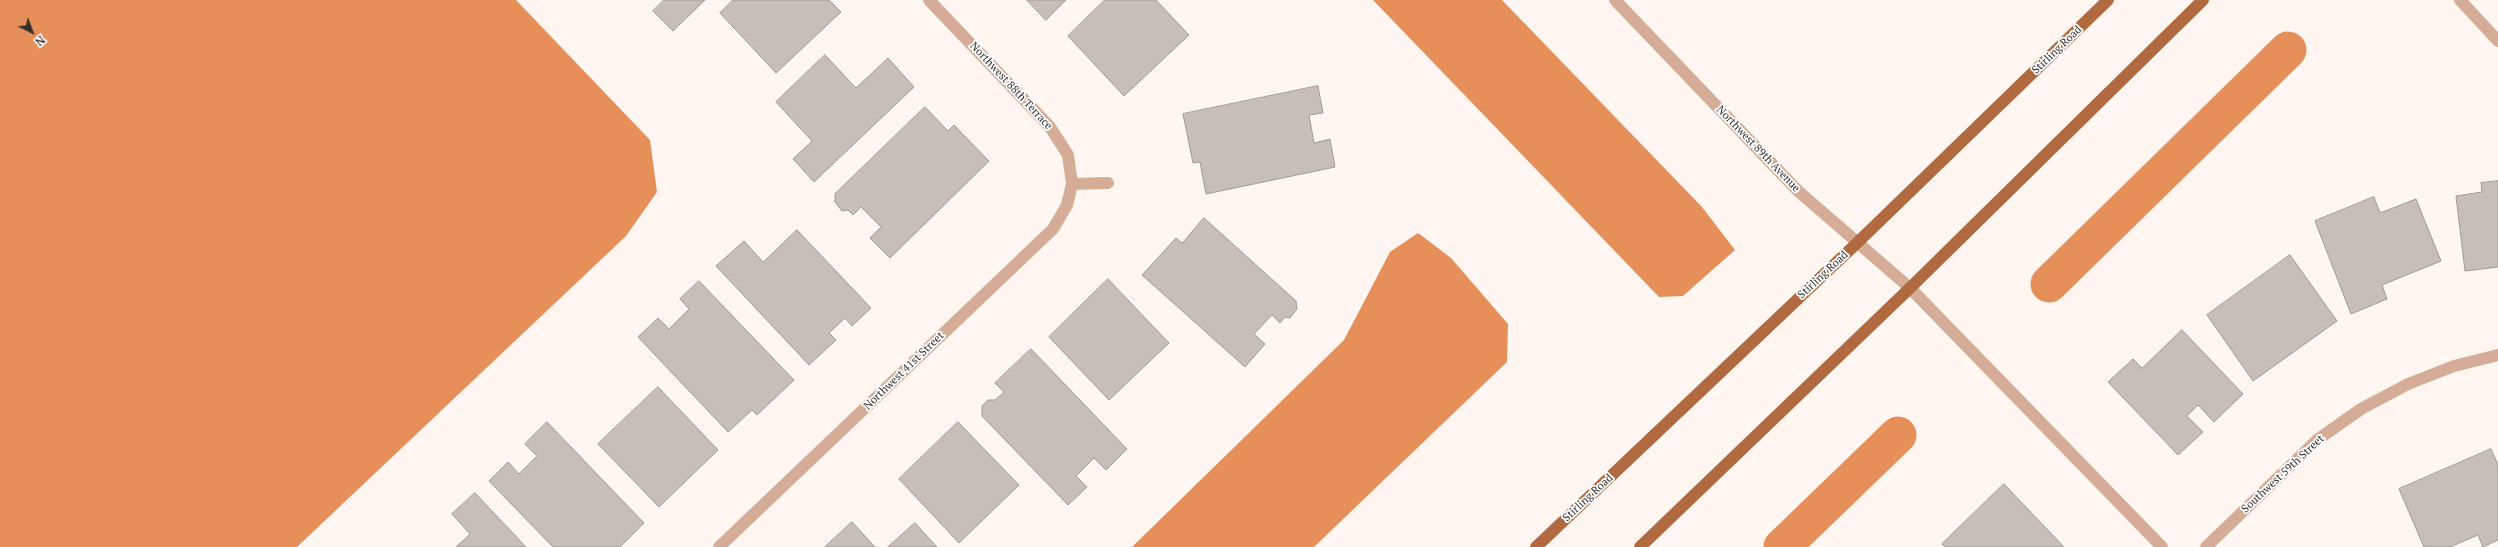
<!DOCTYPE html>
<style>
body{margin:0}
#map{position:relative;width:2498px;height:547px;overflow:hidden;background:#fff6f2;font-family:"PT Serif",serif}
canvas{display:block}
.north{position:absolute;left:12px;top:12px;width:40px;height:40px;-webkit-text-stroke:3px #fff;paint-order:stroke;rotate:138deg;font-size:11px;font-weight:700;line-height:16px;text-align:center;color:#332f2e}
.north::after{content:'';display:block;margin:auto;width:14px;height:18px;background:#332f2e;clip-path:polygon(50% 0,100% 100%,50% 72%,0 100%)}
</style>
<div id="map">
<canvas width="2498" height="547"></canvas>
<div class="north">N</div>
</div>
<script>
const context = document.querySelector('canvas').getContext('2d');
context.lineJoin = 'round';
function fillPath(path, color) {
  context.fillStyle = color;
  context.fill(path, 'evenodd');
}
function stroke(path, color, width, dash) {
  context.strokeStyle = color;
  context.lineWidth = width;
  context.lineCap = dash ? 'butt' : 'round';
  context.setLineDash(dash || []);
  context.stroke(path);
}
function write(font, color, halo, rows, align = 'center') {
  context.font = font + ' "PT Serif",serif';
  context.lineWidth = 3.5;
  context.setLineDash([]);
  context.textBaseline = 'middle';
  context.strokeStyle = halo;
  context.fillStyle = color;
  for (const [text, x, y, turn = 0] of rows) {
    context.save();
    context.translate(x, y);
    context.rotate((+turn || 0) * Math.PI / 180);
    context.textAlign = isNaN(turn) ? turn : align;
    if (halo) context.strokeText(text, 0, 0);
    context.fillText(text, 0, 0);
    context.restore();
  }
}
fillPath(new Path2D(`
 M 0,0 L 516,0 L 650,140 L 657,192 L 626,236 L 297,547 L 0,547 Z
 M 1373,0 L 1502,0 L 1702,207 L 1735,250 L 1683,296 L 1659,297 Z
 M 1418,233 L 1451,258 L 1508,324 L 1507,362 L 1314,547 L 1132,547 L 1344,340 L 1390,252 Z`), '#e78f59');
stroke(new Path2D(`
 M 2049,284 L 2288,50
 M 1782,547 L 1898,435`), '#e78f59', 37);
const building = new Path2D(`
 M 664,0 L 705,0 L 673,31 L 653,11 Z
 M 733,0 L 829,0 L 841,12 L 776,73 L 720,13 Z
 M 1027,0 L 1066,0 L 1046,20 Z
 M 1105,0 L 1156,0 L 1189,35 L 1124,96 L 1068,36 Z
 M 825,55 L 856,88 L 888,58 L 914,87 L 814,182 L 793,159 L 812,141 L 776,102 Z
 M 1318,86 L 1323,113 L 1309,115 L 1314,143 L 1330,139 L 1335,167 L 1206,194 L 1200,162 L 1193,163 L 1183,114 Z
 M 925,107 L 948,131 L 954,125 L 989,161 L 890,258 L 870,238 L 881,227 L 861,207 L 853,215 L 848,210 L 842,211 L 835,202 L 835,194 Z
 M 2498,181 L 2498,267 L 2465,271 L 2456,196 L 2482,192 L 2481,183 Z
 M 2374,197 L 2380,213 L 2416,199 L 2441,261 L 2382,285 L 2387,299 L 2351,314 L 2315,221 Z
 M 1204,218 L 1296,301 L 1297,309 L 1290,318 L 1285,317 L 1280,323 L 1272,315 L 1254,334 L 1265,344 L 1245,367 L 1142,275 L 1176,238 L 1182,243 Z
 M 797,230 L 871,308 L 852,326 L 845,318 L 829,333 L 836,340 L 809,365 L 716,266 L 744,241 L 763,262 Z
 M 2290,255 L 2337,321 L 2253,381 L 2207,315 Z
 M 1108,279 L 1169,343 L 1109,400 L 1049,337 Z
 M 699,281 L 794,380 L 757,415 L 752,410 L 728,432 L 638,337 L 658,318 L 669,329 L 689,309 L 680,299 Z
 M 2182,330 L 2243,394 L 2214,422 L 2198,405 L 2187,416 L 2203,432 L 2178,455 L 2108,382 L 2133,359 L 2142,368 Z
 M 1031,349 L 1127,449 L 1106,470 L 1094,458 L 1076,476 L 1087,487 L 1068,505 L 982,416 L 982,406 L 988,400 L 995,400 L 1004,392 L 995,383 Z
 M 658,387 L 718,450 L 659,507 L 598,444 Z
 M 547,422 L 644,523 L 620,547 L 553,547 L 489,481 L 508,462 L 519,474 L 537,456 L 525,444 Z
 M 958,422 L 1019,485 L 959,543 L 899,479 Z
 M 2491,449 L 2498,465 L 2498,540 L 2483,547 L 2478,535 L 2450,547 L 2424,547 L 2399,489 Z
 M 2004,484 L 2064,547 L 1945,547 L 1942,544 Z
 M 475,493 L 526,547 L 456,547 L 470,534 L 452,514 Z
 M 852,522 L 875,547 L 825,547 Z
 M 915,523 L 937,547 L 888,547 Z`);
fillPath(building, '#c6beb9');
stroke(building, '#a09994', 1);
stroke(new Path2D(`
 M 2460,0 L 2498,41`), '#d5ac95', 12);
stroke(new Path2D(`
 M 1615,0 L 1798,191 L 1910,288 L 2162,547
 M 1072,184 L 1108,183
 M 719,547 L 1053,229 L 1067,205 L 1072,184 L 1068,155 L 1050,127 L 929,0
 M 2206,547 L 2317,440 L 2361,409 L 2408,384 L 2454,366 L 2498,355`), '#d5ac95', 12);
stroke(new Path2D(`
 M 1536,547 L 1857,243 L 2108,0
 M 1640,547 L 1910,288 L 2203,0`), '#b16a3f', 12);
write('11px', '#332f2e', '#fff', [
 ["Stirling Road",2057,50,-44],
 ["Northwest 88th Terrace",1011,86,47],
 ["Northwest 89th Avenue",1758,149,46],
 ["Stirling Road",1823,275,-43],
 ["Northwest 41st Street",904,371,-44],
 ["Southwest 59th Street",2283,474,-43],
 ["Stirling Road",1588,498,-43]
]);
</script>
